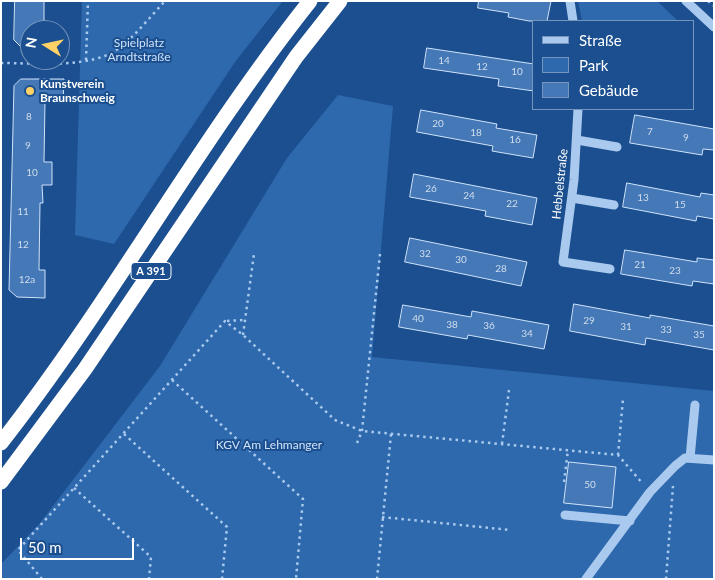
<!DOCTYPE html>
<meta charset="utf-8">
<style>
body{margin:0}
#map{position:relative;width:715px;height:580px;overflow:hidden;background:#1b4f8f;font-family:Lato,sans-serif}
canvas{display:block}
.frame{position:absolute;inset:0;border:2px solid #fff;pointer-events:none}
.legend{position:absolute;left:532px;top:20px;width:162px;height:90px;box-sizing:border-box;background:#1b4f8f;border:1px solid #7695bc;margin:0;padding:6px 9px;list-style:none;font-size:15px;color:#fff}
.legend li{display:flex;align-items:center;gap:10px;height:25px}
.legend b{width:25px;border:1px solid #7695bc}
.north{position:absolute;left:20px;top:20px;width:50px;height:50px;box-sizing:border-box;background:#1b4f8f;border:1px solid #7695bc;border-radius:50%;rotate:280deg;font-size:14px;font-weight:700;line-height:20px;text-align:center;color:#fff}
.north::after{content:'';display:block;margin:auto;width:18px;height:22px;background:#ffd166;clip-path:polygon(50% 0,100% 100%,50% 72%,0 100%)}
.scale{position:absolute;left:20px;top:538px;width:114px;height:22px;box-sizing:border-box;border:2px solid #fff;border-top:0;padding-left:6px;font-size:15px;line-height:18px;white-space:nowrap;color:#fff;-webkit-text-stroke:4px #1b4f8f;paint-order:stroke}
</style>
<div id="map">
<canvas width="715" height="580"></canvas>
<div class="frame"></div>
<ul class="legend">
<li><b style="height:6px;background:#a9c9ee"></b>Straße</li>
<li><b style="height:14px;background:#2e69ad"></b>Park</li>
<li><b style="height:14px;background:#4478b7"></b>Gebäude</li>
</ul>
<div class="north">N</div>
<div class="scale">50 m</div>
</div>
<script>
const context = document.querySelector('canvas').getContext('2d');
context.lineJoin = 'round';
function fillPath(path, color) {
  context.fillStyle = color;
  context.fill(path, 'evenodd');
}
function stroke(path, color, width, dash) {
  context.strokeStyle = color;
  context.lineWidth = width;
  context.lineCap = dash ? 'butt' : 'round';
  context.setLineDash(dash || []);
  context.stroke(path);
}
function write(font, color, halo, rows, align = 'center') {
  context.font = font + ' Lato,sans-serif';
  context.lineWidth = 4;
  context.setLineDash([]);
  context.textBaseline = 'middle';
  context.strokeStyle = halo;
  context.fillStyle = color;
  for (const [text, x, y, turn = 0] of rows) {
    context.save();
    context.translate(x, y);
    context.rotate((+turn || 0) * Math.PI / 180);
    context.textAlign = isNaN(turn) ? turn : align;
    if (halo) context.strokeText(text, 0, 0);
    context.fillText(text, 0, 0);
    context.restore();
  }
}
fillPath(new Path2D(`
 M 82,1 L 283,1 L 235,62 L 114,244 L 75,235 Z
 M 578,1 L 657,1 L 678,21 L 582,21 Z
 M 338,95 L 393,106 L 372,357 L 714,391 L 714,579 L 1,579 L 1,564 L 40,523 L 160,366 L 287,158 Z`), '#2e69ad');
const building = new Path2D(`
 M 15,1 L 44,1 L 44,30 L 30,30 L 30,47 L 21,47 L 14,40 Z
 M 479,1 L 551,1 L 547,21 L 529,21 L 508,17 L 509,13 L 478,8 Z
 M 427,48 L 534,64 L 534,91 L 498,86 L 499,79 L 424,68 Z
 M 21,79 L 64,79 L 63,103 L 45,102 L 44,162 L 52,162 L 52,185 L 42,185 L 43,203 L 40,203 L 39,270 L 45,270 L 45,298 L 17,297 L 9,290 L 14,86 Z
 M 421,110 L 497,124 L 496,128 L 537,135 L 533,158 L 492,151 L 493,146 L 417,132 Z
 M 635,115 L 714,129 L 714,150 L 703,149 L 702,155 L 630,143 Z
 M 414,174 L 537,198 L 532,225 L 485,216 L 486,211 L 410,197 Z
 M 627,183 L 700,197 L 701,193 L 714,195 L 714,219 L 697,216 L 696,221 L 623,207 Z
 M 410,238 L 527,262 L 521,286 L 405,262 Z
 M 625,250 L 697,262 L 697,258 L 714,260 L 714,284 L 693,281 L 692,286 L 621,274 Z
 M 574,304 L 650,318 L 650,315 L 714,326 L 714,350 L 646,338 L 645,345 L 570,331 Z
 M 403,305 L 471,317 L 472,311 L 549,325 L 544,349 L 468,335 L 467,339 L 399,327 Z
 M 569,462 L 616,467 L 612,508 L 564,503 Z`);
fillPath(building, '#4478b7');
stroke(building, '#cfe3fa', 1);
stroke(new Path2D(`
 M 708,1 L 714,6
 M 86,60 L 88,1
 M 1,63 C 34,63 93,69 119,48 C 135,36 151,16 165,1
 M 227,321 L 244,320
 M 243,335 L 254,254
 M 172,380 L 303,499 L 296,579
 M 124,434 L 227,527 L 222,579
 M 357,443 L 362,431 L 380,254
 M 502,444 L 509,390
 M 618,455 L 623,399
 M 564,482 L 568,450
 M 74,488 L 151,557 L 149,579
 M 382,517 L 510,530
 M 42,579 L 18,550 L 225,321 L 243,335 L 335,420 L 362,431 L 618,455 L 643,484
 M 377,579 L 391,434
 M 666,579 L 673,486`), '#a9c9ee', 2.5, [2.5, 4]);
stroke(new Path2D(`
 M 570,1 L 573,21
 M 686,1 L 714,27
 M 578,109 L 574,180 L 563,262 L 610,269
 M 577,140 L 617,147
 M 572,198 L 614,205
 M 690,458 L 695,405
 M 565,515 L 630,521
 M 586,579 L 650,492 L 675,466 L 685,458 L 714,460`), '#a9c9ee', 9);
stroke(new Path2D(`
 M 1,443 C 112,301 198,142 310,1
 M 1,482 L 85,369 L 296,57 L 340,1`), '#fff', 15);
for (const [x, y, r, color] of [
 [30,91,5,"#ffd166"]
]) {
  const dot = new Path2D();
  dot.arc(x, y, r, 0, 2 * Math.PI);
  context.fillStyle = color;
  context.fill(dot);
  stroke(dot, '#1b4f8f', 2);
}
write('10px', '#d0dded', null, [
 ["14",444,61],
 ["12",482,67],
 ["10",517,72],
 ["8",29,117],
 ["20",438,124],
 ["7",650,132],
 ["18",476,133],
 ["9",686,138],
 ["16",515,140],
 ["9",28,146],
 ["10",32,173],
 ["26",431,189],
 ["24",469,196],
 ["13",643,198],
 ["22",512,204],
 ["15",680,205],
 ["11",23,212],
 ["12",23,245],
 ["32",425,254],
 ["30",461,260],
 ["21",640,265],
 ["28",501,269],
 ["23",675,271],
 ["12a",27,280],
 ["40",418,319],
 ["29",589,321],
 ["38",452,325],
 ["36",489,326],
 ["31",626,327],
 ["33",666,330],
 ["34",527,334],
 ["35",699,335],
 ["50",590,485]
]);
for (const [x, y, w] of [
 [151,271,40]
]) {
  const box = new Path2D();
  box.roundRect(x - w / 2, y - 8.5, w, 17, 4);
  context.fillStyle = '#1b4f8f';
  context.fill(box);
  stroke(box, '#fff', 1);
}
write('bold 11px', '#fff', null, [
 ["A 391",151,271]
]);
write('12px', '#cfe3fa', '#1b4f8f', [
 ["Spielplatz",139,43],
 ["Arndtstraße",139,57],
 ["KGV Am Lehmanger",269,445]
]);
write('bold 12px', '#fff', '#1b4f8f', [
 ["Kunstverein",40,84],
 ["Braunschweig",40,98]
], 'left');
write('12px', '#fff', '#1b4f8f', [
 ["Hebbelstraße",560,184,-84]
]);
</script>
